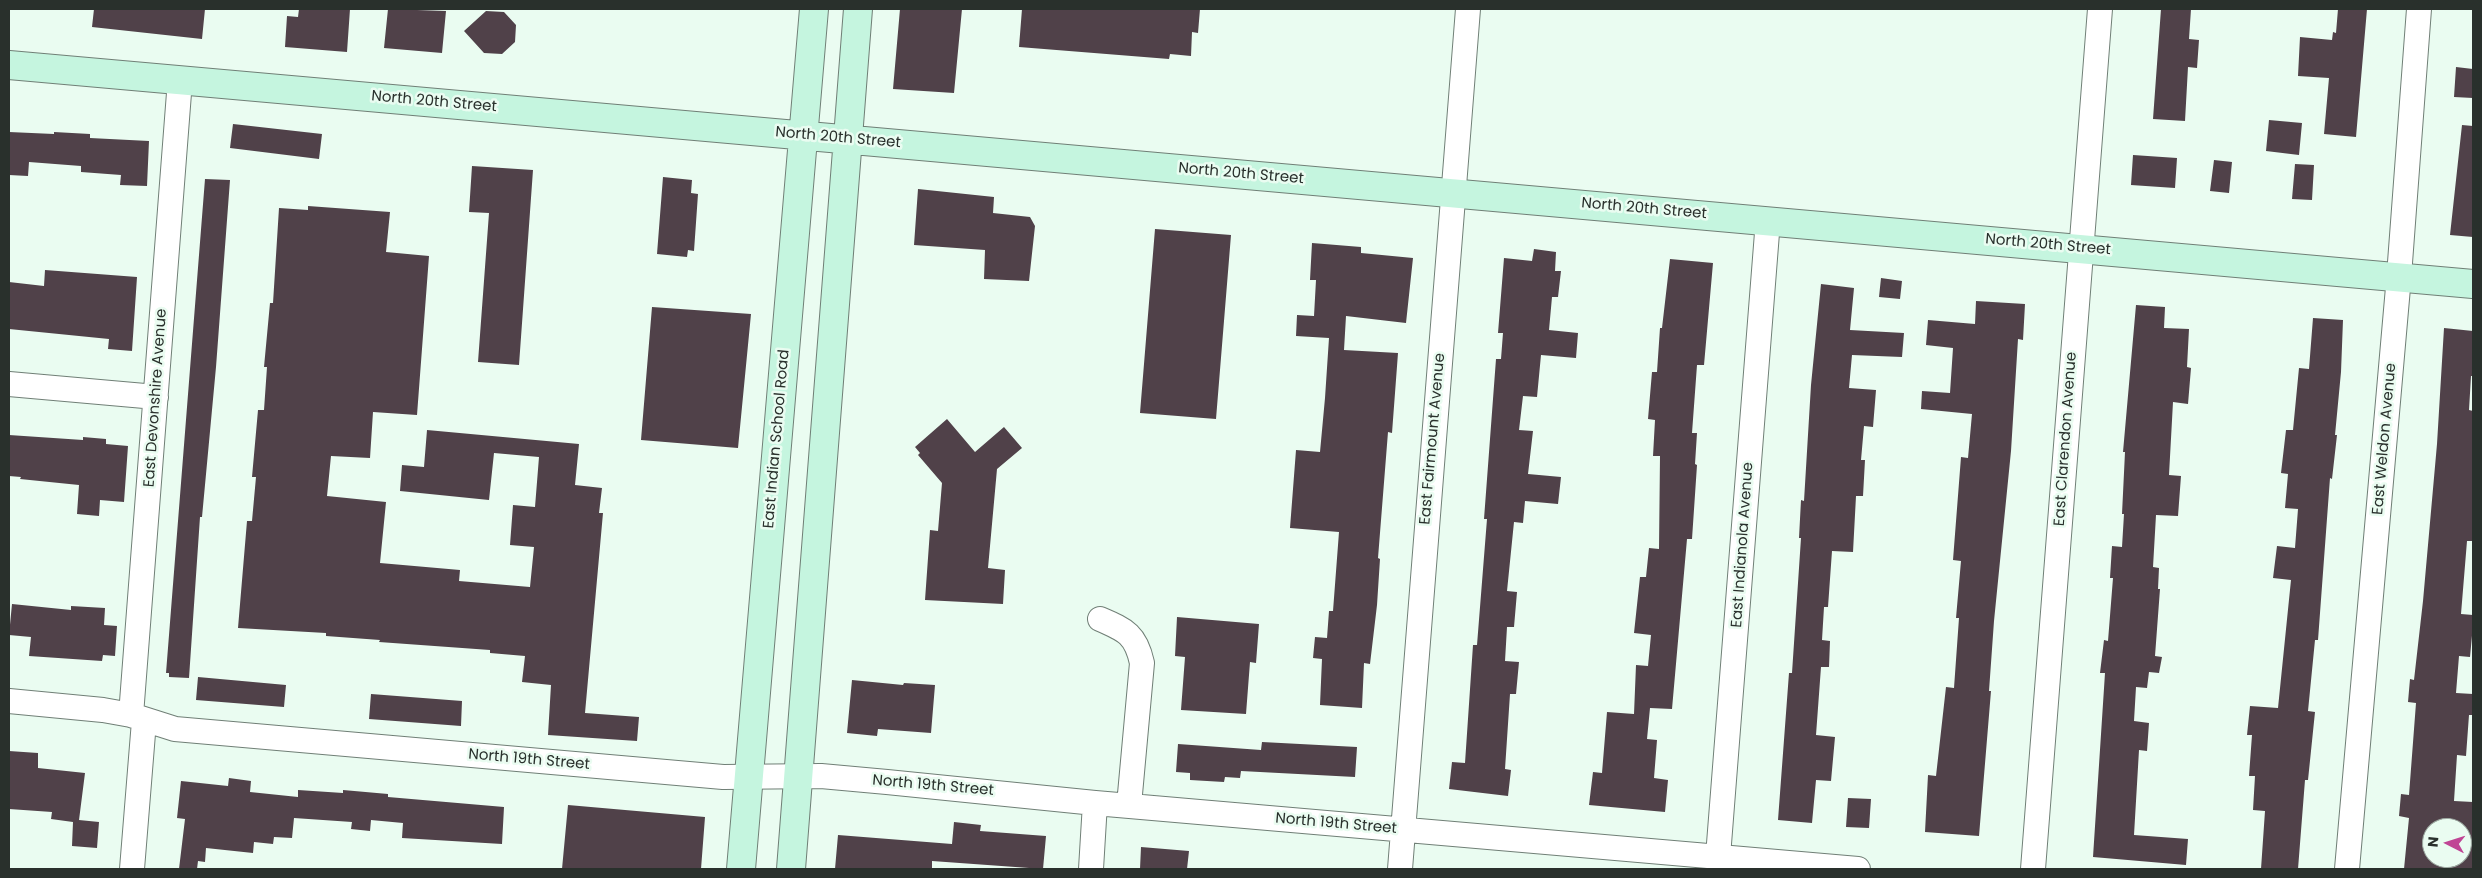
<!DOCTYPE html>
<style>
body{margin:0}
#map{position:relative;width:2482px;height:878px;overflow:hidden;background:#eafcf1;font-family:Poppins,sans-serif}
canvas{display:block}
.frame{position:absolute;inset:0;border:10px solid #29302c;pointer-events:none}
.north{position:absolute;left:2422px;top:818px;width:50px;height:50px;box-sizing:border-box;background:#eafcf1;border:1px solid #9daaa2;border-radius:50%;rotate:275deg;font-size:14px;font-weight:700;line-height:20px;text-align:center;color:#29302c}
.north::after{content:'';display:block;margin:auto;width:18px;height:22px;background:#c04595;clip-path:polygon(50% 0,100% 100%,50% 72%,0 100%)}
</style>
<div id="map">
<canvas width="2482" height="878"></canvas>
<div class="frame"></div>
<div class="north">N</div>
</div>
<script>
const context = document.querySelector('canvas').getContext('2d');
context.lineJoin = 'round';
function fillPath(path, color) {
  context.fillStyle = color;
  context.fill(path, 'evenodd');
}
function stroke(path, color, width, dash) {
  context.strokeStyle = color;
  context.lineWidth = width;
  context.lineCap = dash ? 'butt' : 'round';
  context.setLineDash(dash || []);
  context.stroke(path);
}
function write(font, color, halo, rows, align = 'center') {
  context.font = font + ' Poppins,sans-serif';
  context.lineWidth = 5;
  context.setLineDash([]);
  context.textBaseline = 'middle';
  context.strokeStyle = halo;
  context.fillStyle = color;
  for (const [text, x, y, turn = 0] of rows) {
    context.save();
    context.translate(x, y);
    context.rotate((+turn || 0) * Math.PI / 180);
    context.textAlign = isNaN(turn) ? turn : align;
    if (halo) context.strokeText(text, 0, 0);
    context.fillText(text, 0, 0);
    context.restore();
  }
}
fillPath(new Path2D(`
 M 94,9 L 205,9 L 202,39 L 92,27 Z
 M 299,9 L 350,9 L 347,52 L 285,47 L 287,16 L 298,17 Z
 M 388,9 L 446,11 L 442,53 L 384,48 Z
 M 900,9 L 962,9 L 954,93 L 893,89 Z
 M 1022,9 L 1200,9 L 1198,33 L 1192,32 L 1191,56 L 1170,54 L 1169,59 L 1019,47 Z
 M 2161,9 L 2191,9 L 2189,39 L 2199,40 L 2197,68 L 2188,67 L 2185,121 L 2153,119 Z
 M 2338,9 L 2367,9 L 2356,137 L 2324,134 L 2329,78 L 2298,76 L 2300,37 L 2332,40 L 2333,32 L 2336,33 Z
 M 486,11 L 504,12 L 516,25 L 515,42 L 502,54 L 484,53 L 464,31 Z
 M 2456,67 L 2473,69 L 2473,98 L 2454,97 Z
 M 2269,120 L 2302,123 L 2299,155 L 2266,151 Z
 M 233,124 L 322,134 L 319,159 L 230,148 Z
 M 2462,125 L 2473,126 L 2473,237 L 2450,235 Z
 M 9,132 L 54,134 L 54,132 L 90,134 L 90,138 L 149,141 L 147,186 L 120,185 L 121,175 L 81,172 L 81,166 L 29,162 L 28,176 L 9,175 Z
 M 2133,155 L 2177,158 L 2175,188 L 2131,185 Z
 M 2214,160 L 2232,162 L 2229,193 L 2210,191 Z
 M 2295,164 L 2314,165 L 2312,200 L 2292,199 Z
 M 472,166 L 533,170 L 519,365 L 478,362 L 489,213 L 469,212 Z
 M 663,177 L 692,180 L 691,193 L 698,194 L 694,251 L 688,250 L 687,257 L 657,254 Z
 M 205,179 L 230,180 L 216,367 L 202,517 L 200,517 L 189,678 L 169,677 L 169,673 L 166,673 Z
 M 918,189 L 994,197 L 993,213 L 1030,217 L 1035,226 L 1029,281 L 984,279 L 985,250 L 914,245 Z
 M 308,206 L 390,212 L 386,252 L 429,256 L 417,415 L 373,412 L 370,458 L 331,456 L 327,496 L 386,502 L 380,563 L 460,570 L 459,581 L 530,587 L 534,547 L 510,545 L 513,505 L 535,507 L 539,457 L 494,453 L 489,500 L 400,491 L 402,465 L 424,467 L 427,430 L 579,444 L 575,485 L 602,488 L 599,513 L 603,513 L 585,713 L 639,717 L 637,741 L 548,735 L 551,685 L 522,682 L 525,656 L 490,653 L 490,650 L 379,642 L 380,640 L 326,636 L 326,633 L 238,628 L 247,521 L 252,521 L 256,477 L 252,477 L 258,410 L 264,410 L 267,367 L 264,367 L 270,303 L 273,303 L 279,208 L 308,210 Z
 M 1155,229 L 1231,235 L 1216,419 L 1140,413 Z
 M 1312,243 L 1361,247 L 1361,253 L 1413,258 L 1406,323 L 1346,316 L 1344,350 L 1398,353 L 1392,433 L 1388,432 L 1378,558 L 1380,559 L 1377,605 L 1370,664 L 1364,663 L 1362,708 L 1320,705 L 1322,659 L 1313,658 L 1315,637 L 1327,638 L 1329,611 L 1333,611 L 1339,532 L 1290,528 L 1296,450 L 1320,452 L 1325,398 L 1329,338 L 1296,336 L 1297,315 L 1314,316 L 1316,280 L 1310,280 Z
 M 1534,249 L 1556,252 L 1555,271 L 1561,271 L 1558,297 L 1552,297 L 1549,330 L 1578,333 L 1576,358 L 1541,355 L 1537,397 L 1523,396 L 1519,430 L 1533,431 L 1528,474 L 1561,477 L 1558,504 L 1525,501 L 1523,523 L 1514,522 L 1507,591 L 1517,592 L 1514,627 L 1507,627 L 1505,661 L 1519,662 L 1516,694 L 1510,694 L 1505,769 L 1511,770 L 1508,796 L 1449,789 L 1452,762 L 1465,763 L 1473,645 L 1477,645 L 1487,519 L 1484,519 L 1496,359 L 1501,359 L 1503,333 L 1498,333 L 1504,258 L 1532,261 Z
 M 1670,259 L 1713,263 L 1704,365 L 1697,365 L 1692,433 L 1697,433 L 1695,464 L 1697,465 L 1692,539 L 1687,539 L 1672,709 L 1650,708 L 1647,739 L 1657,740 L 1654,778 L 1668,780 L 1665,812 L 1589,805 L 1593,772 L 1602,773 L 1607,712 L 1634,714 L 1636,665 L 1648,666 L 1651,635 L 1634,633 L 1640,577 L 1646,577 L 1649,548 L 1659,549 L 1660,456 L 1653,456 L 1655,420 L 1648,419 L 1652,372 L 1657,372 L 1660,328 L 1662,328 Z
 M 45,270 L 137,277 L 132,351 L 108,349 L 109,339 L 9,329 L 9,282 L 44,286 Z
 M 1881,278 L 1902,281 L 1900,299 L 1879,297 Z
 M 1821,284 L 1854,288 L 1850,330 L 1904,333 L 1902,357 L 1852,355 L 1849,388 L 1876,390 L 1873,427 L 1864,426 L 1861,460 L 1865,460 L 1863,496 L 1856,496 L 1853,552 L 1832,551 L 1828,607 L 1824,607 L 1822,640 L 1830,641 L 1829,667 L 1821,667 L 1816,735 L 1835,737 L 1831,781 L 1816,780 L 1812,823 L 1778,820 L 1789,673 L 1792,673 L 1801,538 L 1799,538 L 1801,500 L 1804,501 L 1811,385 Z
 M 1976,301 L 2025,304 L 2023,340 L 2018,339 L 2011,451 L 1994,621 L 1989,691 L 1991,691 L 1979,836 L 1925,832 L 1928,775 L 1936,776 L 1946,687 L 1954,688 L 1959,618 L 1956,618 L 1961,561 L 1953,560 L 1961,457 L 1968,458 L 1972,414 L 1921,409 L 1922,391 L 1950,393 L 1953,348 L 1926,345 L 1928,320 L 1975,324 Z
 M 2136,305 L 2165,307 L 2164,328 L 2189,329 L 2187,367 L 2191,368 L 2188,404 L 2173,402 L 2169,475 L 2181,476 L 2178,516 L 2156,515 L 2153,567 L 2159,568 L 2158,589 L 2160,589 L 2155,656 L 2162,657 L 2159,673 L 2149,672 L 2147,688 L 2136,687 L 2134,721 L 2149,723 L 2147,751 L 2139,750 L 2134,835 L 2188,839 L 2186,865 L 2093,857 L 2105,673 L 2100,673 L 2104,640 L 2108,641 L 2113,578 L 2110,578 L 2112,546 L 2122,547 L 2124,514 L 2122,514 L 2125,452 L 2123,452 Z
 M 652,307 L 751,314 L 738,448 L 641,440 Z
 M 2313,318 L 2343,320 L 2341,372 L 2335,435 L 2337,435 L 2332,479 L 2330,478 L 2318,640 L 2315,640 L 2308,711 L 2315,712 L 2308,780 L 2305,780 L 2298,869 L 2261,869 L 2265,811 L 2253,810 L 2255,776 L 2249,776 L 2252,735 L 2247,735 L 2250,706 L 2278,708 L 2291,580 L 2273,578 L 2277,546 L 2295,548 L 2298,509 L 2285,508 L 2288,474 L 2281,473 L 2286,430 L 2293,430 L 2299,368 L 2309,369 Z
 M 2444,328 L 2473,331 L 2473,376 L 2471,376 L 2469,410 L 2473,411 L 2473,541 L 2467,541 L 2461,614 L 2473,615 L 2473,625 L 2470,657 L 2459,656 L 2456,693 L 2473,694 L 2473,715 L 2469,715 L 2466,756 L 2457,755 L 2454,801 L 2473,802 L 2473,869 L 2404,869 L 2409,818 L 2399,816 L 2401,794 L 2409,795 L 2416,703 L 2408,702 L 2410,679 L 2414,680 L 2423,601 L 2437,444 ZM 2432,828 L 2462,828 L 2462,858 L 2432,858 Z
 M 947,419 L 975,452 L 1004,427 L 1022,448 L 997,469 L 988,568 L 1005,570 L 1003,604 L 925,600 L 930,530 L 938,531 L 942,483 L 918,455 L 920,453 L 915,447 Z
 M 9,435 L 83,440 L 83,437 L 106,439 L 106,444 L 128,446 L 124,502 L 100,500 L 99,516 L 77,514 L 79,485 L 20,479 L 21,477 L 9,476 Z
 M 12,604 L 71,610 L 71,606 L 105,608 L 104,625 L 117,626 L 115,656 L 103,655 L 102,661 L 29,656 L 31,637 L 9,635 Z
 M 1177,617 L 1259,624 L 1256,663 L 1250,662 L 1246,714 L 1181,710 L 1185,657 L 1175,656 Z
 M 198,677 L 286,685 L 284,707 L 196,700 Z
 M 852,680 L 903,685 L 904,683 L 935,685 L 931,733 L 878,729 L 877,736 L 847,733 Z
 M 371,694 L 462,701 L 461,726 L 369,719 Z
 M 1262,742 L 1357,747 L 1355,777 L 1241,771 L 1240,778 L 1225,777 L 1224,782 L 1190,780 L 1190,773 L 1176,772 L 1178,744 L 1261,750 Z
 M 9,751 L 38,753 L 38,768 L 85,773 L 79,820 L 99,822 L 97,848 L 72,846 L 73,822 L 51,819 L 52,812 L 9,809 Z
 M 229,778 L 251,781 L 250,792 L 298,797 L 298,790 L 343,793 L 343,790 L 388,794 L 388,797 L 504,807 L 502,844 L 402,838 L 403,823 L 371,820 L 370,831 L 351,829 L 352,822 L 294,818 L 292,838 L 274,837 L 273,844 L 254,842 L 253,853 L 206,848 L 205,862 L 198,861 L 197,869 L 179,869 L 185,819 L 177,818 L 181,781 L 228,786 Z
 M 1848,798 L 1871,799 L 1869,828 L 1846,827 Z
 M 568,805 L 705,817 L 701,869 L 562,869 Z
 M 954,822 L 981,825 L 980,831 L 1046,836 L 1043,869 L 932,861 L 932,869 L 835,869 L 838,835 L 952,844 Z
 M 1141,847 L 1189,851 L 1187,869 L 1140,869 Z`), '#504149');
const street = new Path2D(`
 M 9,384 L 156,397
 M 1100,619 C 1126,630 1136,635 1142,663 L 1129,805
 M 9,701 L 103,710 L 131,715 L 175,729 L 723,777 L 821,776 L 887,782 L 1095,803 L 1858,869
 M 131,715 L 180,80
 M 132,869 L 144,721
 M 1091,869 L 1095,803
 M 1400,869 L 1468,9
 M 1717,869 L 1768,220
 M 2033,869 L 2100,9
 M 2347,869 L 2399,276 L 2419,9`);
const secondary = new Path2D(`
 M 9,65 L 2473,284
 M 741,869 L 814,9
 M 791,869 L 858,9`);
stroke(street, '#707f76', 26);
stroke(secondary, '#707f76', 30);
stroke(street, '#fff', 24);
stroke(secondary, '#c5f5df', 28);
write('15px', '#29302c', '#eafcf1', [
 ["North 20th Street",434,102,5],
 ["North 20th Street",838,138,5],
 ["North 20th Street",1241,174,5],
 ["North 20th Street",1644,209,5],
 ["North 20th Street",2048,245,5],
 ["East Devonshire Avenue",156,398,-86],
 ["East Indian School Road",777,439,-85],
 ["East Fairmount Avenue",1433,439,-85],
 ["East Clarendon Avenue",2066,439,-86],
 ["East Weldon Avenue",2385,439,-85],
 ["East Indianola Avenue",1743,545,-86],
 ["North 19th Street",529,760,5],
 ["North 19th Street",933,786,5],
 ["North 19th Street",1336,824,5]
]);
</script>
